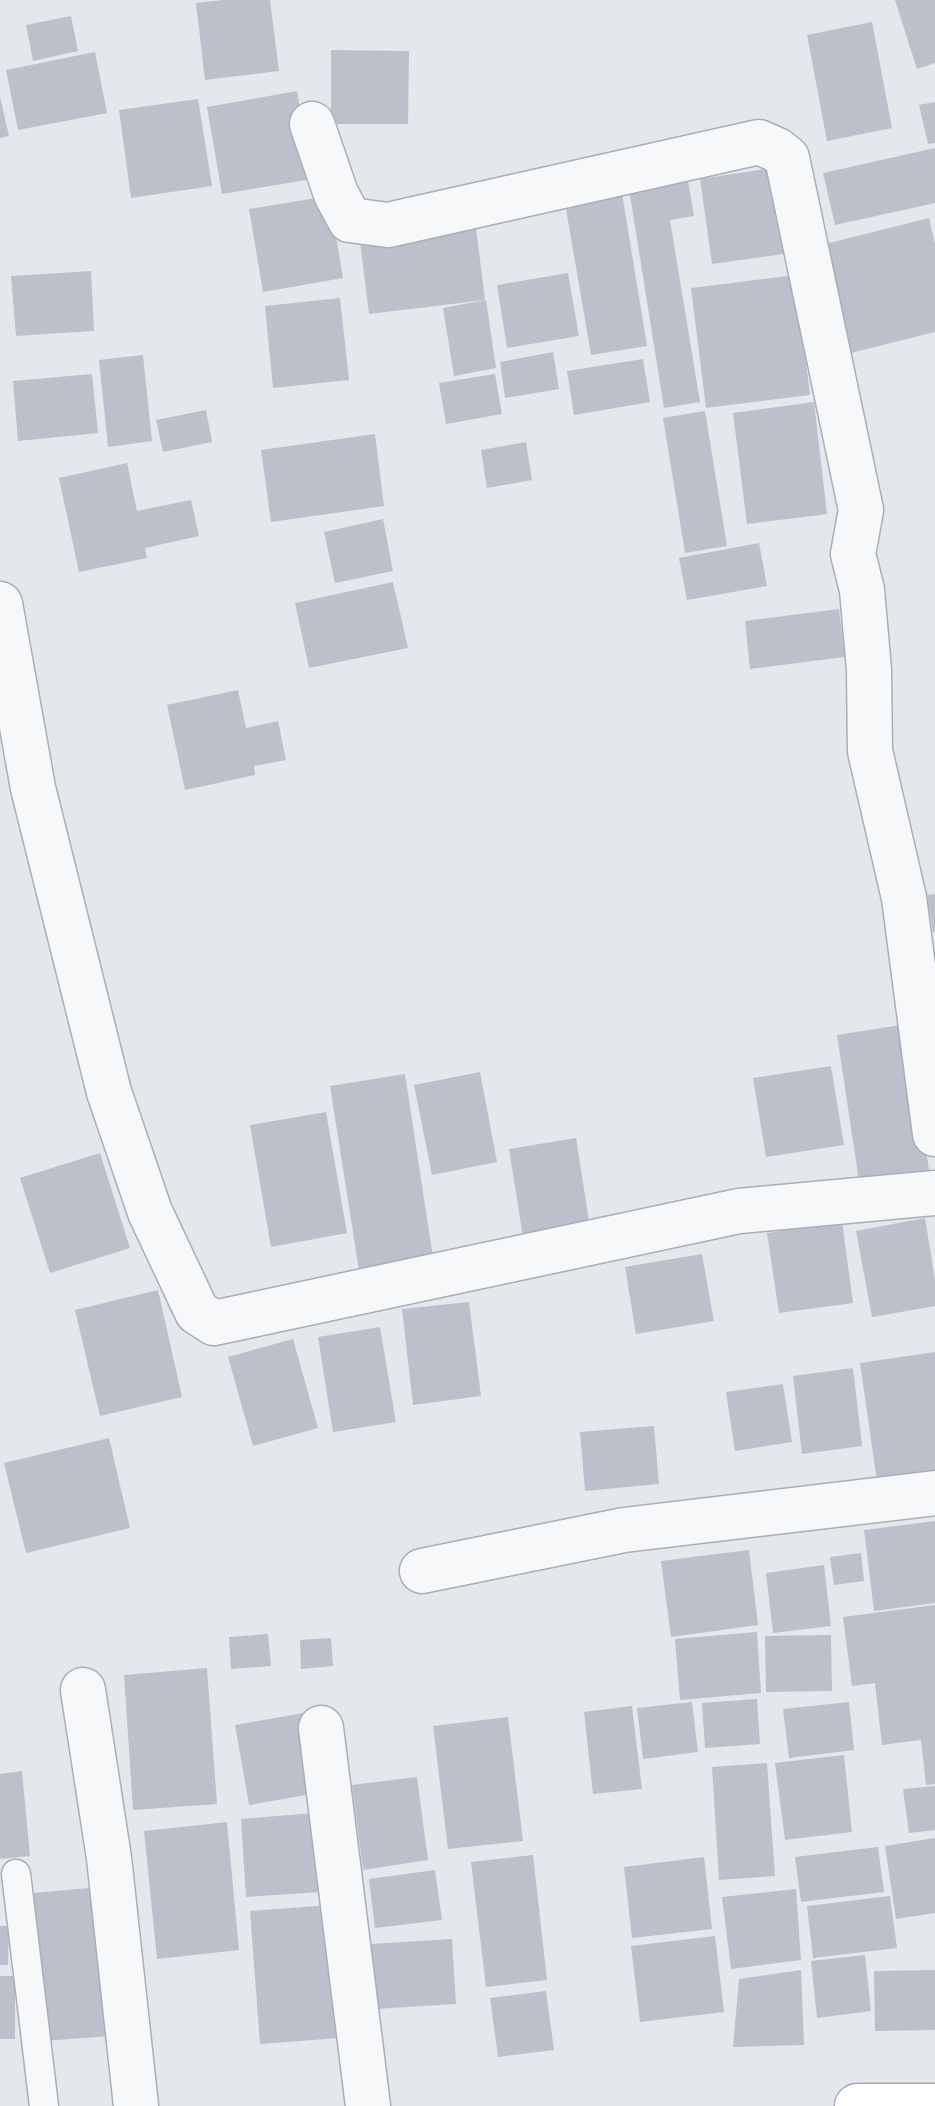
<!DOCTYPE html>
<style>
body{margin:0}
canvas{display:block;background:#e4e7ec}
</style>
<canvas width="935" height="2106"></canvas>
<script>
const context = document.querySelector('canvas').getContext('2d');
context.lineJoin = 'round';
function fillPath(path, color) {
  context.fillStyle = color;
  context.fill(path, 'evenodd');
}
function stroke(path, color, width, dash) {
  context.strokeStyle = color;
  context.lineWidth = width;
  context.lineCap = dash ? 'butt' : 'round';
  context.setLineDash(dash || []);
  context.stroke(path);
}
fillPath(new Path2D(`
 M 223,0 L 270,0 L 279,71 L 205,80 L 196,3 Z
 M 895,0 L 935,0 L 935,63 L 917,69 Z
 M 71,16 L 78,51 L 33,61 L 26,25 Z
 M 872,22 L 892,128 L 827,141 L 807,35 Z
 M 331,50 L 409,51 L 408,124 L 331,124 Z
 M 95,52 L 107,113 L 18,130 L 6,70 Z
 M 297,91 L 312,179 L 222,194 L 207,107 Z
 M 0,97 L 9,136 L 0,138 Z
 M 198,99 L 212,186 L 131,198 L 119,110 Z
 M 935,102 L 935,143 L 928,144 L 919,105 Z
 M 935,148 L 935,203 L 835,225 L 823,173 Z
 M 779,167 L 791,253 L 712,264 L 700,179 Z
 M 686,170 L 694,216 L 670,220 L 700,402 L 664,408 L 629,189 Z
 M 622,193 L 647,346 L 591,355 L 565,203 Z
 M 329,196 L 343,278 L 263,292 L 249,209 Z
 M 929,218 L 935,244 L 935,332 L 851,353 L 825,244 Z
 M 475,220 L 485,300 L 369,314 L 359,233 Z
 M 91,271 L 94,331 L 16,336 L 11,276 Z
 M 568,273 L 579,336 L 507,348 L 497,285 Z
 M 795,275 L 810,395 L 706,408 L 691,288 Z
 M 340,298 L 349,380 L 273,388 L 265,306 Z
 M 486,300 L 496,368 L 454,376 L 443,308 Z
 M 553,352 L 559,389 L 505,398 L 500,362 Z
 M 143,355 L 152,441 L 108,447 L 99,360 Z
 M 643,359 L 650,402 L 574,415 L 567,371 Z
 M 92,374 L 98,433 L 18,441 L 13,381 Z
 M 495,374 L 502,414 L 446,424 L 439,383 Z
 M 814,402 L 827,514 L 747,524 L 733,413 Z
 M 206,410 L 212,442 L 163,452 L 156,420 Z
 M 705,411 L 727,546 L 685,553 L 663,418 Z
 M 375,434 L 384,506 L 271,522 L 261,450 Z
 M 526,442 L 532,480 L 487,488 L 481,450 Z
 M 127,463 L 137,511 L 191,500 L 199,536 L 145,548 L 147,558 L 79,572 L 59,478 Z
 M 383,519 L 393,571 L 335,583 L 324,532 Z
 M 759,543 L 767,586 L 687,600 L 679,558 Z
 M 393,582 L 408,648 L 309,668 L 295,603 Z
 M 839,609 L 845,657 L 750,669 L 745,621 Z
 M 238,690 L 246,728 L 278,721 L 286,760 L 254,766 L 255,775 L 185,790 L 167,705 Z
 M 935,894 L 935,932 L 933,932 L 927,895 Z
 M 907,1024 L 929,1170 L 859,1181 L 837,1035 Z
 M 831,1066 L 844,1145 L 766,1157 L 753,1078 Z
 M 480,1072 L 497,1162 L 432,1175 L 414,1085 Z
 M 405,1074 L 435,1271 L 361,1283 L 330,1086 Z
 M 326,1112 L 347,1233 L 271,1247 L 250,1125 Z
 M 576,1138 L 590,1227 L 523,1237 L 509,1149 Z
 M 100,1153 L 130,1248 L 50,1273 L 20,1178 Z
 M 925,1218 L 935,1280 L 935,1306 L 872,1317 L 856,1231 Z
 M 842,1221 L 853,1303 L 779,1313 L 767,1233 Z
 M 702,1254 L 714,1321 L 636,1334 L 625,1267 Z
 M 158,1290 L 182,1397 L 100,1416 L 75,1310 Z
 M 469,1302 L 481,1396 L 413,1405 L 402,1309 Z
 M 380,1327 L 396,1422 L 333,1432 L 318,1337 Z
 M 293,1339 L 318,1428 L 253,1446 L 228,1357 Z
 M 935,1352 L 935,1472 L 877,1481 L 860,1363 Z
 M 853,1368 L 862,1446 L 802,1454 L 793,1376 Z
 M 783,1384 L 792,1442 L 735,1451 L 726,1392 Z
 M 654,1426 L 659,1484 L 585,1491 L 580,1432 Z
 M 109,1438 L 130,1528 L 26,1553 L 4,1463 Z
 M 935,1521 L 935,1603 L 874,1611 L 864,1530 Z
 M 749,1550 L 758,1625 L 671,1637 L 661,1561 Z
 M 861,1553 L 864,1581 L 834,1585 L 830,1557 Z
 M 824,1565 L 831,1626 L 773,1633 L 766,1573 Z
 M 935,1605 L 935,1784 L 926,1785 L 921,1740 L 882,1745 L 875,1683 L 852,1686 L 843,1617 Z
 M 757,1632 L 761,1693 L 680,1700 L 675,1639 Z
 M 268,1634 L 271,1666 L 231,1669 L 229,1637 Z
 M 831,1635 L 832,1691 L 766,1692 L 765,1636 Z
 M 331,1638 L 333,1666 L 301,1669 L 300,1640 Z
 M 207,1668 L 217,1804 L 133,1810 L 124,1675 Z
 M 757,1699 L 760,1744 L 705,1748 L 702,1703 Z
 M 692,1702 L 698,1752 L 643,1759 L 637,1708 Z
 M 849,1702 L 854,1750 L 789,1758 L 783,1709 Z
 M 632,1706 L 642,1789 L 593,1794 L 584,1712 Z
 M 303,1713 L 317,1793 L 249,1805 L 235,1725 Z
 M 508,1717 L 523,1841 L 448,1849 L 433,1726 Z
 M 844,1755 L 852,1832 L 785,1840 L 775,1763 Z
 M 767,1763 L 775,1876 L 719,1880 L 712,1767 Z
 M 22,1771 L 30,1856 L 0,1859 L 0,1774 Z
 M 417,1777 L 428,1860 L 363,1870 L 352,1785 Z
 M 935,1786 L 935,1830 L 909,1833 L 903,1789 Z
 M 314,1813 L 320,1892 L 246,1897 L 241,1819 Z
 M 227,1822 L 239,1950 L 157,1959 L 144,1831 Z
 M 935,1838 L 935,1913 L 896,1919 L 885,1846 Z
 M 878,1847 L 884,1892 L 801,1902 L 795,1857 Z
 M 533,1855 L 547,1980 L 486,1987 L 471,1862 Z
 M 704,1857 L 712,1929 L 632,1938 L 624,1867 Z
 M 435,1870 L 442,1920 L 375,1928 L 369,1879 Z
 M 100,1887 L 111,2036 L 43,2041 L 32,1893 Z
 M 796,1889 L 801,1960 L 731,1969 L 722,1897 Z
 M 890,1896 L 897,1948 L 813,1958 L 807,1906 Z
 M 330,1905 L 339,2038 L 260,2044 L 250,1911 Z
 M 0,1926 L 9,1926 L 8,1965 L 0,1965 Z
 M 715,1936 L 724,2012 L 640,2022 L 631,1946 Z
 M 452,1939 L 456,2004 L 375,2009 L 371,1944 Z
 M 865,1955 L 871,2011 L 817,2018 L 811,1961 Z
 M 801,1970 L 804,2045 L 733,2047 L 739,1979 Z
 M 935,1970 L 935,2030 L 875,2031 L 874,1971 Z
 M 0,1976 L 15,1976 L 15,2039 L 0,2039 Z
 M 546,1991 L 554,2050 L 498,2057 L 490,1998 Z`), '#bbc0ca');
const lane = new Path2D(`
 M 16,1874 L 44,2106`);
const street = new Path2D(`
 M 312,124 L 336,194 L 350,220 L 388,225 L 759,142 L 777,150 L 787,158 L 861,510 L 853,554 L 862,590 L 869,670 L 870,751 L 904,898 L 935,1134
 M 0,604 L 33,788 L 109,1092 L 150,1212 L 197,1312 L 214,1323 L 739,1211 L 935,1193
 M 422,1571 L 624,1530 L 935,1493
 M 83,1690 L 109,1858 L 136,2106
 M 321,1728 L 368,2106`);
const primary = new Path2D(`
 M 857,2106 L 935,2106`);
stroke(lane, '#a9aeb7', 31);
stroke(street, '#a9aeb7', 47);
stroke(primary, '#a3abb8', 47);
stroke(lane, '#f7f8fa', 28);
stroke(street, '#f7f8fa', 44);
stroke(primary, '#fff', 44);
</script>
